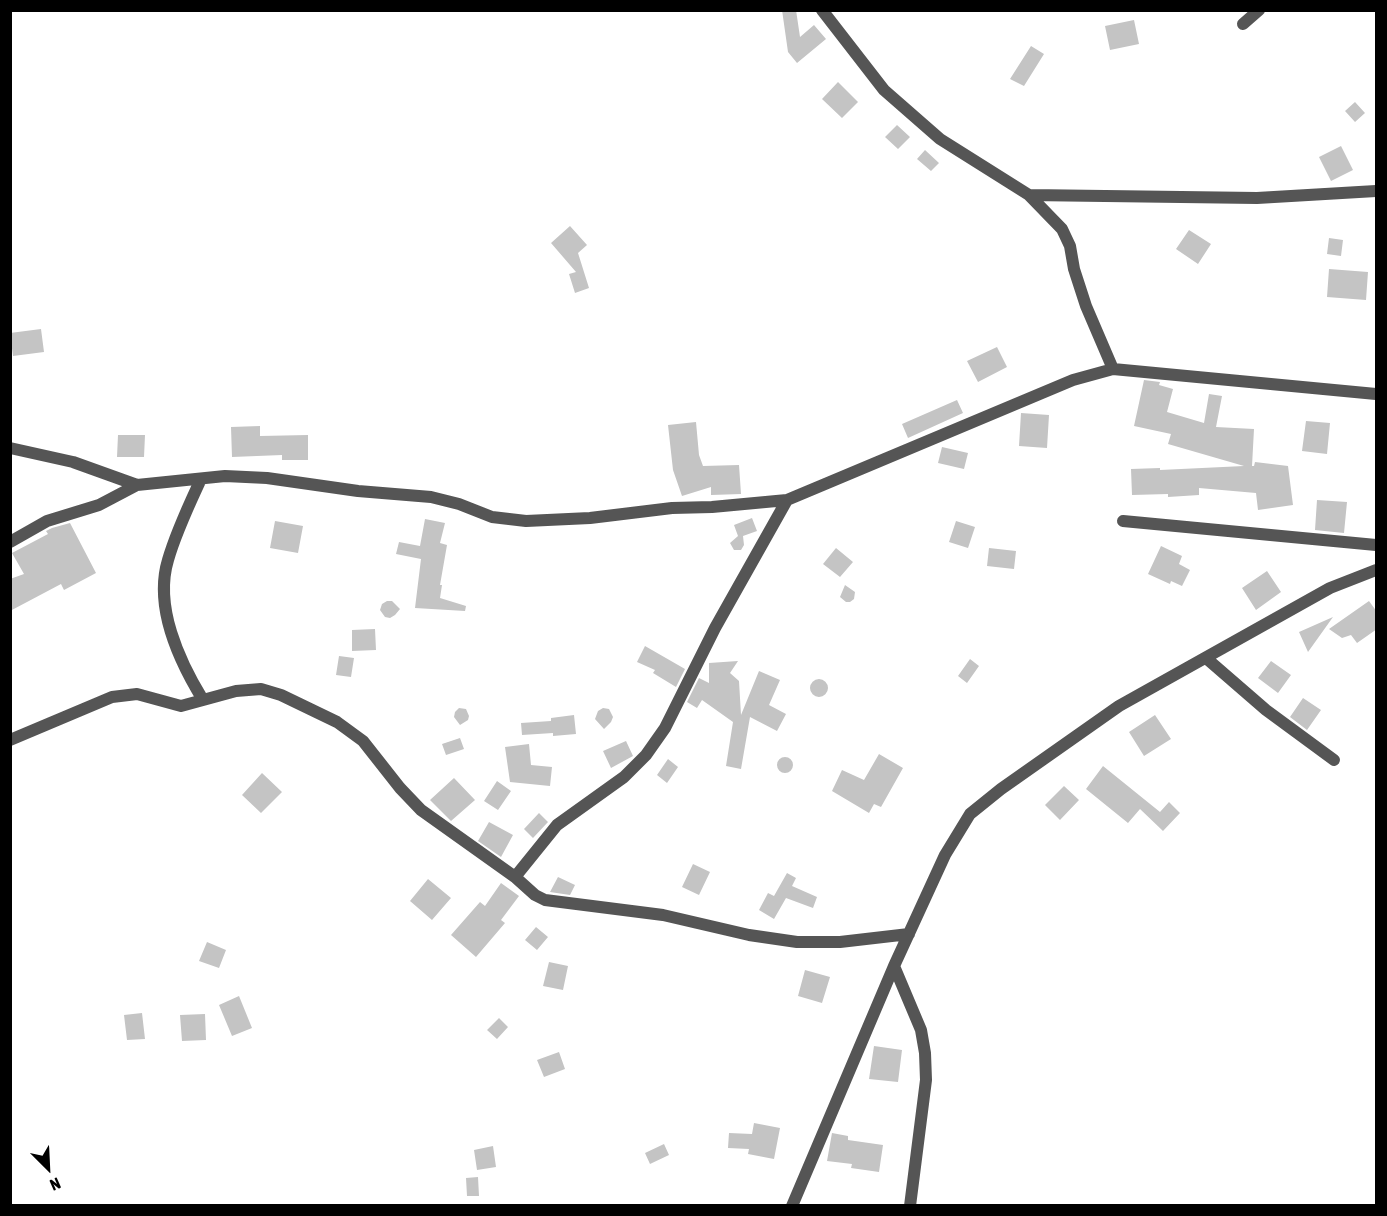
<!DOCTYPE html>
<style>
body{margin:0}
#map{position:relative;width:1387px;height:1216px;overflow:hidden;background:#fff;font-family:"Asap Condensed",sans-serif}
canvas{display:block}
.frame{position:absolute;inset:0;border:12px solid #000;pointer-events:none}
.north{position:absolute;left:18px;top:1138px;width:60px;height:60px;-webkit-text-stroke:4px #fff;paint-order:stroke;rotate:156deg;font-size:16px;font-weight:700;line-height:24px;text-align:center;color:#000}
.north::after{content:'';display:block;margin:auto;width:21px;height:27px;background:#000;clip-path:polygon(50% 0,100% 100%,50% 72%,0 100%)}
</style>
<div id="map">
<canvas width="1387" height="1216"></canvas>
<div class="frame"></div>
<div class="north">N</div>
</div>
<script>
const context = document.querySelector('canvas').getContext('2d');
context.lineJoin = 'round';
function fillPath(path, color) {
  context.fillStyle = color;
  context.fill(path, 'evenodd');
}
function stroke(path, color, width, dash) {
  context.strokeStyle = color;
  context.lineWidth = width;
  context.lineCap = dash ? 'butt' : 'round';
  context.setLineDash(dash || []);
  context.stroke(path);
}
fillPath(new Path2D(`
 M 782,10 L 796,10 L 800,37 L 814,25 L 826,39 L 797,63 L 788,52 Z
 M 1134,20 L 1139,44 L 1110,50 L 1105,26 Z
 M 1031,46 L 1044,54 L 1024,86 L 1010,79 Z
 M 838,82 L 858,102 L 842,118 L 822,99 Z
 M 1355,102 L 1365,113 L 1355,122 L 1345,111 Z
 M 897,125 L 910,137 L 898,149 L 885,137 Z
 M 1341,146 L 1353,170 L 1331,181 L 1319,157 Z
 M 925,150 L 939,163 L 931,171 L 917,159 Z
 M 570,226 L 587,245 L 578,253 L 589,288 L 575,293 L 569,274 L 576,272 L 551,243 Z
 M 1189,230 L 1211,244 L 1198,264 L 1176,249 Z
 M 1329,238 L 1343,240 L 1341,256 L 1327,254 Z
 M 1329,269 L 1368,272 L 1366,300 L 1327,297 Z
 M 41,329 L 44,352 L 13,356 L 10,333 Z
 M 997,347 L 1007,367 L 978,382 L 967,361 Z
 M 1144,380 L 1160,382 L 1159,385 L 1173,389 L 1167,412 L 1204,423 L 1209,394 L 1222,396 L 1216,427 L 1254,429 L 1252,466 L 1254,466 L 1255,462 L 1288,466 L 1293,505 L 1258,510 L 1256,493 L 1199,488 L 1199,495 L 1168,497 L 1168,494 L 1132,495 L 1131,469 L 1160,468 L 1160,470 L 1244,466 L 1168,444 L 1171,434 L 1134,426 Z
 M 957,400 L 963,413 L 908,438 L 902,424 Z
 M 1021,413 L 1049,415 L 1047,448 L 1019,446 Z
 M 1306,421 L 1330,423 L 1327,454 L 1302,451 Z
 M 696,422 L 699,455 L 703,466 L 739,465 L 741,494 L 711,495 L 711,487 L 682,496 L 673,470 L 668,425 Z
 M 260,426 L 260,436 L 308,435 L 308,460 L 282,460 L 282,455 L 232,457 L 231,427 Z
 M 118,435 L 145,435 L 144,457 L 117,457 Z
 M 942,447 L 968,453 L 964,469 L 938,463 Z
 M 1317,500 L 1347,502 L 1344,533 L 1315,530 Z
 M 752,518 L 757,531 L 743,536 L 744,545 L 741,550 L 734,550 L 730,543 L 738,536 L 734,525 Z
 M 425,519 L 445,523 L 440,543 L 447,545 L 440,585 L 442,585 L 440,598 L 466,606 L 465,611 L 415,608 L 421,559 L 396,554 L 399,542 L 420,546 Z
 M 275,521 L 303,526 L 298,553 L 270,548 Z
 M 956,521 L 975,527 L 968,548 L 949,542 Z
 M 70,523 L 96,573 L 64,590 L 61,584 L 10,611 L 10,579 L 24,574 L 12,553 L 48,534 L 46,531 L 52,528 Z
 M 1161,546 L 1182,556 L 1179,564 L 1190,570 L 1182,586 L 1171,581 L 1170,584 L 1148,574 Z
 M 836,548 L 853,562 L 840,577 L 823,564 Z
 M 989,548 L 1016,551 L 1014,569 L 987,566 Z
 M 1267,571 L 1281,592 L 1256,610 L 1242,588 Z
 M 845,585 L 855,592 L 854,599 L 850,602 L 846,602 L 840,597 Z
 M 387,601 L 392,601 L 400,609 L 395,615 L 390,618 L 385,617 L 380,610 L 382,604 Z
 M 1369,601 L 1377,612 L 1377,629 L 1357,643 L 1351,635 L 1342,638 L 1329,629 Z
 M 1333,617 L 1308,652 L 1299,632 Z
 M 375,629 L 376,650 L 352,651 L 352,630 Z
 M 645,646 L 685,669 L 676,687 L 653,673 L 655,670 L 637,662 Z
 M 339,656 L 354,658 L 351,677 L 336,675 Z
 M 970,659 L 979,666 L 967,683 L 958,676 Z
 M 738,661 L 730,673 L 739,681 L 741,715 L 759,671 L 780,680 L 769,705 L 786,714 L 777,731 L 750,717 L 741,769 L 726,766 L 733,722 L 702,700 L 697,708 L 687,702 L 699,678 L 709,683 L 709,663 Z
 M 1271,661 L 1291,675 L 1278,693 L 1258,678 Z
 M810 688a9 9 0 1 1 18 0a9 9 0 1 1-18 0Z
 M 1303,698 L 1321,710 L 1307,730 L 1290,717 Z
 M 459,708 L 466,709 L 469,716 L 468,720 L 460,725 L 454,717 L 455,712 Z
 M 603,708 L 609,709 L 613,717 L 611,722 L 604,729 L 595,719 L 598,711 Z
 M 574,715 L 576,734 L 553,736 L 553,733 L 522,735 L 521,723 L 551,721 L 551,718 Z
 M 1155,715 L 1171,739 L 1144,756 L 1129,732 Z
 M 460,738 L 464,749 L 446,755 L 442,744 Z
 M 626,741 L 633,756 L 611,768 L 603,751 Z
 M 529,744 L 531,765 L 552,767 L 550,786 L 510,782 L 505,747 Z
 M 879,754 L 903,768 L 881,807 L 874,804 L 869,813 L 832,791 L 842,770 L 864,780 Z
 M777 765a8 8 0 1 1 16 0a8 8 0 1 1-16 0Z
 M 668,759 L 678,767 L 667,783 L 657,775 Z
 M 1103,766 L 1160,812 L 1169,802 L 1180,813 L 1163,831 L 1140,809 L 1128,823 L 1086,789 Z
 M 262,773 L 282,792 L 261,813 L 242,795 Z
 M 454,778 L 475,800 L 451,821 L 430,800 Z
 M 497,781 L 511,791 L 498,810 L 484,801 Z
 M 1064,786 L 1079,800 L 1060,820 L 1045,805 Z
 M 539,813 L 548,822 L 533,838 L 524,829 Z
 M 489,822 L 513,835 L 501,857 L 478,841 Z
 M 693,864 L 710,872 L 699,895 L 682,887 Z
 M 787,873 L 796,878 L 792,886 L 817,897 L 813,908 L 786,898 L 774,919 L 759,910 L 768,893 L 774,896 Z
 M 558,877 L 575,885 L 570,895 L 550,892 Z
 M 428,879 L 451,898 L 432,920 L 410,901 Z
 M 501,883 L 519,896 L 501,920 L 505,923 L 476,957 L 451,935 L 480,902 L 485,906 Z
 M 536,927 L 548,937 L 537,950 L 525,940 Z
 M 207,942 L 226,950 L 219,968 L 199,961 Z
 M 549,962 L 568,966 L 563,990 L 543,986 Z
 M 805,970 L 830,977 L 822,1003 L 798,996 Z
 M 239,996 L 252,1028 L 232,1036 L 219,1005 Z
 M 142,1013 L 145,1039 L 127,1040 L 124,1015 Z
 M 205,1014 L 206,1040 L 182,1041 L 180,1015 Z
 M 499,1018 L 508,1027 L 497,1039 L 487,1030 Z
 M 874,1046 L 902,1050 L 898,1082 L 869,1079 Z
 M 559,1052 L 565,1069 L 544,1077 L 537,1060 Z
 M 754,1123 L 780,1128 L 774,1159 L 748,1154 L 749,1149 L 728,1148 L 729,1133 L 752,1134 Z
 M 832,1133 L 848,1136 L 848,1140 L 883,1145 L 879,1172 L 851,1168 L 852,1164 L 827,1161 Z
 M 664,1144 L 669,1155 L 650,1164 L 645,1153 Z
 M 493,1146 L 496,1167 L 477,1170 L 474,1150 Z
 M 478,1177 L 479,1196 L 467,1196 L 466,1178 Z`), '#c4c4c4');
stroke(new Path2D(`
 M 822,10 L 884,90 L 940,139 L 1029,195 L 1062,229 L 1070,246 L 1074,269 L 1086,306 L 1113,369
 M 1243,24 L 1259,10
 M 1029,195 L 1257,198 L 1376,191
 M 10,448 L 73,462 L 137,485
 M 201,479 C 189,505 176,532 168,560 C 154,606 179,661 203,700 L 236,691 L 261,689 L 281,695 L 337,722 L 363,741 L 400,788 L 421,810 L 515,877 L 557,825 L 624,777 L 646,755 L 665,728 L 715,628 L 787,500 L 1073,380 L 1113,369 L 1376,394
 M 1123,521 L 1376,545
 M 10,542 L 47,521 L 99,505 L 137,485 L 225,476 L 267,478 L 358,491 L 431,497 L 459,504 L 492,517 L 526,521 L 590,518 L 672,508 L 712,507 L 787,500
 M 1206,658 L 1266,710 L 1334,760
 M 10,740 L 112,697 L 137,694 L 181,706 L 203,700
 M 515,877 L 535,895 L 545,900 L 663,915 L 749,935 L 797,942 L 840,942 L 909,934
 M 894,966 L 921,1030 L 925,1053 L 926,1080 L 910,1206
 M 792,1206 L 894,966 L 945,855 L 970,814 L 1001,789 L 1119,706 L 1330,588 L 1376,570`), '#555', 12);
</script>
